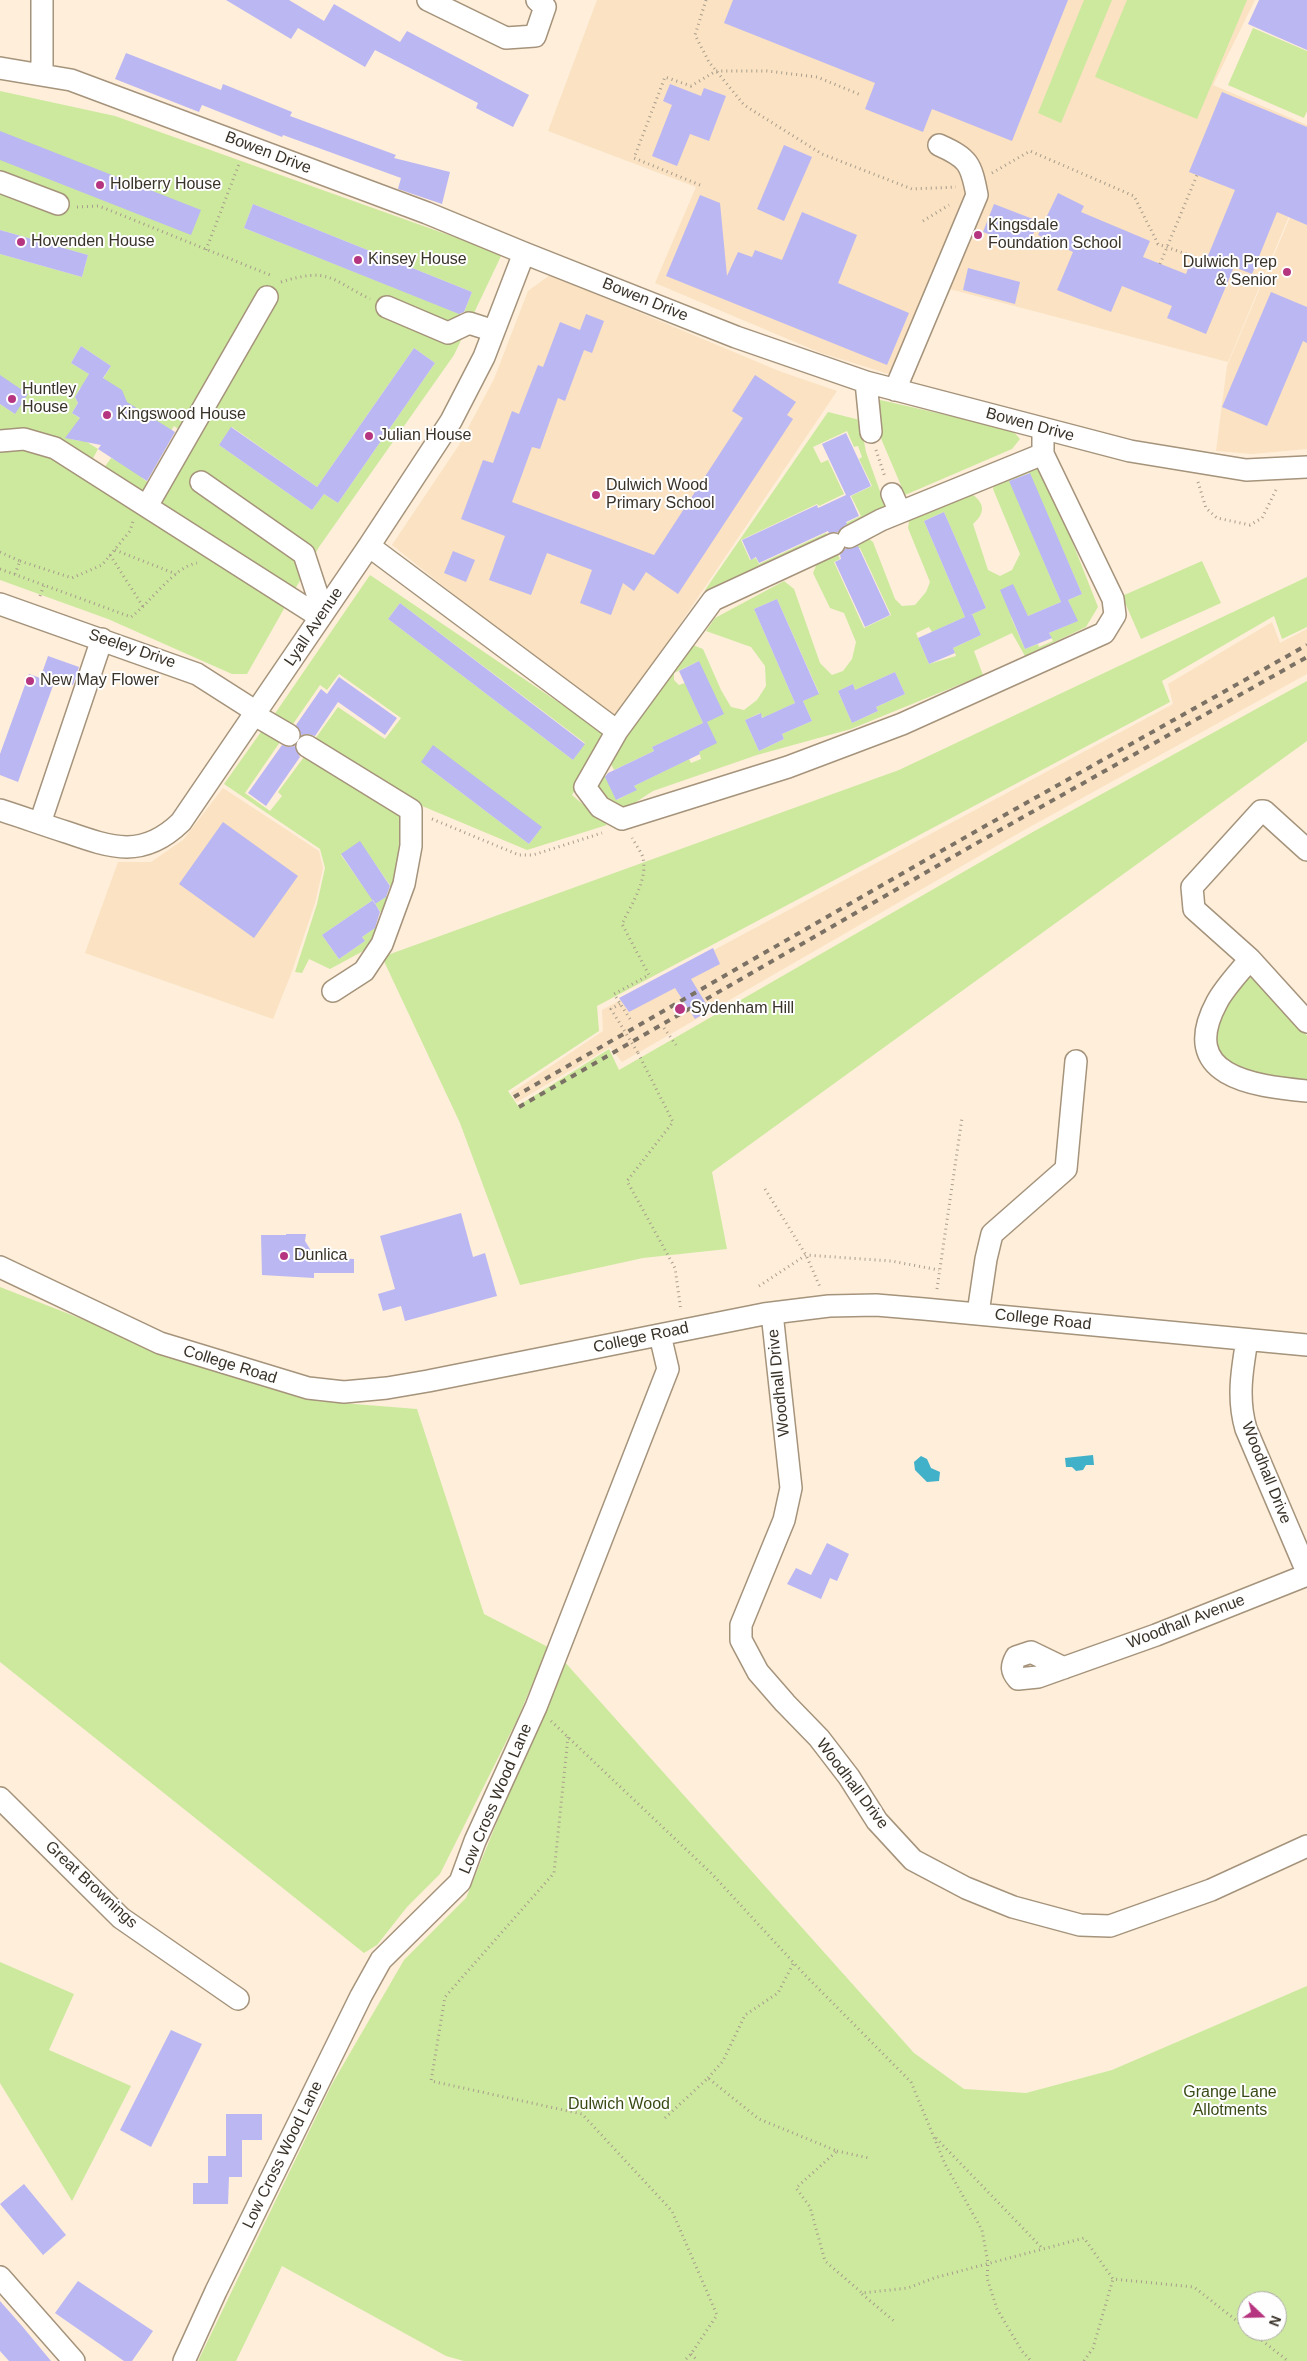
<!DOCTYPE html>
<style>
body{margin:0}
#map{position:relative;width:1307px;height:2361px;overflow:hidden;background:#feeeda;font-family:Helvetica,sans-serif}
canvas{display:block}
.north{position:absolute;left:1237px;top:2291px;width:50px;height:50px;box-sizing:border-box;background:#fefefe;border:1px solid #afaca8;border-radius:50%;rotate:111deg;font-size:14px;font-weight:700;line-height:20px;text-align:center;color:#393228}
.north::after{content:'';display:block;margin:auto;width:18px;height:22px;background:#b63580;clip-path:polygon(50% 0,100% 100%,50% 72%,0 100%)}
</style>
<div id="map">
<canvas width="1307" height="2361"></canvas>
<div class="north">N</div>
</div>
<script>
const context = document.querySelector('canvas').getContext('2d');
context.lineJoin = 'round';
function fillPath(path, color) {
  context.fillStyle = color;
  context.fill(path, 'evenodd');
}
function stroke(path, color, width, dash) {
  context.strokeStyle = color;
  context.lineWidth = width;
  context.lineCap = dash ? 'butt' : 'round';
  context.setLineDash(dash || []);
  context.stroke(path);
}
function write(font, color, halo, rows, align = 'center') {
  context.font = font + ' Helvetica,sans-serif';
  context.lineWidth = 4;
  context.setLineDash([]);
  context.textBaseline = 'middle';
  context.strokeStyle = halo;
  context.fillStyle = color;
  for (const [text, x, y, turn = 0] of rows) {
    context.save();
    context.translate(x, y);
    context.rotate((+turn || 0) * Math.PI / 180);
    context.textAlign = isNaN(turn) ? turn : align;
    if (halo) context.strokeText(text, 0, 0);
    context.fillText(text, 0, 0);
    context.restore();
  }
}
fillPath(new Path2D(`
 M 597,0 L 1255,0 L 1213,85 L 1307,125 L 1307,173 L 1228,362 L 942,287 L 905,379 L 821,353 L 655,283 L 696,187 L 548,131 Z
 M 1307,177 L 1307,449 L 1252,454 L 1216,451 L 1227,366 Z
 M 550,275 L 779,371 L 837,391 L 614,722 L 392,545 L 459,445 L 494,379 L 528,291 Z
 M 1272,622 L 1280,643 L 1307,629 L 1307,674 L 1026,829 L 622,1062 L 610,1047 L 517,1102 L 511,1093 L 603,1031 L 602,1010 L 1173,704 L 1168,684 Z
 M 223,788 L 319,851 L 323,868 L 315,903 L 291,974 L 273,1019 L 85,953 L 118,862 L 151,862 L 183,840 Z`), '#fae2c2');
fillPath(new Path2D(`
 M 1084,0 L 1112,0 L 1061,123 L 1038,113 Z
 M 1127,0 L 1247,0 L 1197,119 L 1095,77 Z
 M 1253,28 L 1307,51 L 1307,111 L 1304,118 L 1228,85 Z
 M 0,91 L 115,116 L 502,254 L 454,355 L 319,547 L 247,674 L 232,674 L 108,619 L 0,580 L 0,404 L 15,414 L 0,375 L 0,254 L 82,277 L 88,255 L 0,230 ZM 253,204 L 472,292 L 463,315 L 244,228 ZM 81,346 L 111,366 L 101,382 L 167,437 L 174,426 L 184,433 L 149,483 L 142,478 L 140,471 L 111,458 L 104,468 L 92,460 L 98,449 L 82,439 L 80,441 L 71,439 L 70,432 L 84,421 L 72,413 L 78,403 L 75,397 L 80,388 L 88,387 L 94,377 L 71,363 ZM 414,348 L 435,363 L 338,503 L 324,494 L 312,510 L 219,445 L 232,427 L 317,487 Z
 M 876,399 L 1012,430 L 1020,439 L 1012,449 L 905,495 L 880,436 Z
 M 828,412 L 860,420 L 866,452 L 887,511 L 848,532 L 844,524 L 861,516 L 851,496 L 872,486 L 859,459 L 862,457 L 858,446 L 854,447 L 847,431 L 813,447 L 821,463 L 828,460 L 844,494 L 819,506 L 817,504 L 741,540 L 750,560 L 756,558 L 759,564 L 826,533 L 830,538 L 710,595 L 705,590 Z
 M 1033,463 L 1044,470 L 1098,607 L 1086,627 L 1025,656 L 1012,633 L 974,651 L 983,675 L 851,729 L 757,755 L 653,791 L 630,806 L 618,807 L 603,796 L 596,784 L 599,770 L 693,645 L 703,649 L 721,690 L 731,707 L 744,710 L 757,700 L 766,686 L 765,666 L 751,647 L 706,631 L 715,618 L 784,581 L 794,589 L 820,663 L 832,675 L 843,671 L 852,659 L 856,642 L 844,613 L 830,608 L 813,573 L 817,563 L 836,551 L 840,559 L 834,562 L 864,628 L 891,615 L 860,548 L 855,549 L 852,542 L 864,535 L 873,542 L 895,599 L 902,606 L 915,605 L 926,592 L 930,582 L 908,528 L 910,515 L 967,491 C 983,500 988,511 973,524 L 988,570 L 1000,576 L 1012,570 L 1020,554 L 993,489 L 996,478 ZM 1029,473 L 1082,594 L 1068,600 L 1077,621 L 1049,633 L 1053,641 L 1039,647 L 1038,644 L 1025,649 L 1011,617 L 1025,611 L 1028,616 L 1061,602 L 1010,481 ZM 944,512 L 986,608 L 972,614 L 981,635 L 953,648 L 956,656 L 929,664 L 916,633 L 929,627 L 932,632 L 965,617 L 924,521 ZM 777,599 L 819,693 L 803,701 L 812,721 L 782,734 L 784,739 L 759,751 L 745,720 L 760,713 L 763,718 L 795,703 L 754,609 ZM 699,661 L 707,721 L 699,752 L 701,759 L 691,763 L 689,759 L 634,786 L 636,790 L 617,800 L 602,769 L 611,764 L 614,770 L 654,751 L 652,747 L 703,723 L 685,683 L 679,685 L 674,680 L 674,673 ZM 895,672 L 905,694 L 876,707 L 878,711 L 852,723 L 838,691 L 853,684 L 855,690 Z
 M 1202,561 L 1221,603 L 1141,639 L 1122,596 Z
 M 370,575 L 607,735 L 572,795 L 607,825 L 527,850 L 415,803 L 315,739 L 338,707 L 385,739 L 401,718 L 339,674 L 327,690 L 320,685 L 291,727 L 274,715 ZM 400,603 L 585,743 L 573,760 L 388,619 ZM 421,762 L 541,828 L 529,844 Z
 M 1307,577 L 1307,627 L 1282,639 L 1274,616 L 1162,681 L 1170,702 L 597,1006 L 599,1031 L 508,1091 L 518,1106 L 609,1049 L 619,1070 L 1031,833 L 1307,681 L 1307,741 L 712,1172 L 727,1249 L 643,1258 L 520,1285 L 460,1123 L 382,957 L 899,770 Z
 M 263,729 L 280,742 L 245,793 L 270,811 L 282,796 L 278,792 L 304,757 L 401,816 L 406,847 L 400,884 L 378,943 L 330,969 L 309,959 L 302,973 L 295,972 L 317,904 L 325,868 L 320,849 L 224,784 ZM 360,842 L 394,891 L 375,904 L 386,920 L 362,937 L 365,941 L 339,959 L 322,935 L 373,900 L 341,855 Z
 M 1249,977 L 1255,980 L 1296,1019 L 1307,1036 L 1307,1083 C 1273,1077 1235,1078 1214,1048 C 1216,1026 1227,988 1249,977 Z
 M 0,1287 L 187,1360 L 316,1401 L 417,1409 L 484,1614 L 548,1647 L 517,1720 L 440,1874 L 407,1907 L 377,1945 L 364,1953 L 0,1662 Z
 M 563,1660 L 914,2053 L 964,2089 L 1026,2093 L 1112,2070 L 1307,1986 L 1307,2361 L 464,2361 L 446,2356 L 282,2266 L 236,2361 L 198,2361 L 332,2084 L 404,1960 L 466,1898 ZM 1247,2301 L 1277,2301 L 1277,2331 L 1247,2331 Z
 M 0,1962 L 74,1994 L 49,2050 L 131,2086 L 72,2201 L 0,2083 Z`), '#cce99e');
fillPath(new Path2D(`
 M 1093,1455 L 1094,1465 L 1086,1465 L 1083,1470 L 1076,1471 L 1072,1467 L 1066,1467 L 1065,1458 Z
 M 921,1456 L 927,1459 L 931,1468 L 940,1472 L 939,1481 L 927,1482 L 915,1470 L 914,1462 Z`), '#40b1c9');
fillPath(new Path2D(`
 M 226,0 L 289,0 L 324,21 L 334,4 L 400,42 L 407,31 L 529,95 L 513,127 L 476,108 L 478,103 L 375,50 L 365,67 L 298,28 L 291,39 Z
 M 733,0 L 1068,0 L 1012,141 L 932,109 L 923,132 L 865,109 L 875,83 L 724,23 Z
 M 1259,0 L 1307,0 L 1307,50 L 1248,24 Z
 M 126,53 L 221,90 L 223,84 L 292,112 L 290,116 L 396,155 L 394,158 L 450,172 L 442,204 L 398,189 L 401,178 L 283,135 L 282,137 L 202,105 L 199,112 L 115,79 Z
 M 670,84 L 701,96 L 704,88 L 726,96 L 709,141 L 690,134 L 677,166 L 652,156 L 672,105 L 663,101 Z
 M 1222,92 L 1307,127 L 1307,225 L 1277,212 L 1252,274 L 1234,267 L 1206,334 L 1167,318 L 1172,306 L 1122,286 L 1111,312 L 1057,290 L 1073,252 L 1038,235 L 1058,193 L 1084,206 L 1081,212 L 1150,241 L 1143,257 L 1186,274 L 1190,263 L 1203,268 L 1235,190 L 1189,172 Z
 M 0,131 L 201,210 L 191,235 L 0,160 Z
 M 784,145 L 812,157 L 784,221 L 757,209 Z
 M 700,195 L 720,203 L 727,276 L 738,252 L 752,257 L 755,250 L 782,260 L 802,212 L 857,235 L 838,283 L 909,313 L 887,365 L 666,276 Z
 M 253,204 L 472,292 L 464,312 L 459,314 L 244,228 Z
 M 994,204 L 1038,221 L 1028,249 L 983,232 Z
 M 0,230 L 88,255 L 82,277 L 0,254 Z
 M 968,268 L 1020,282 L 1015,304 L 963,290 Z
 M 1271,292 L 1307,307 L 1307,343 L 1303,341 L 1267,426 L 1222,407 Z
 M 586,314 L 604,321 L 592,353 L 584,350 L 565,401 L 558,398 L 540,449 L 532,447 L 512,502 L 654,555 L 743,418 L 732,411 L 755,375 L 796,402 L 787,415 L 793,419 L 678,594 L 646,572 L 634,591 L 623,583 L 611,615 L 580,603 L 592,570 L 547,553 L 531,595 L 489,580 L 505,536 L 461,519 L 483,460 L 493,463 L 512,411 L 519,414 L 538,365 L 543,367 L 560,322 L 580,330 Z
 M 81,346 L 111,366 L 103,378 L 122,390 L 127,402 L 175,432 L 147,481 L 98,449 L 101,445 L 65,438 L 80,418 L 72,413 L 78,403 L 75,397 L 89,374 L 71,363 Z
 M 414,348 L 435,363 L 338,503 L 324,494 L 312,510 L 219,445 L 231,427 L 317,487 Z
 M 0,375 L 28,394 L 15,414 L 0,404 Z
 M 846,433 L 871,486 L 850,496 L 859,516 L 846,522 L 847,524 L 838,532 L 829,533 L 828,531 L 759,563 L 756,557 L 751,560 L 742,540 L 817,505 L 818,508 L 846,495 L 822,444 Z
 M 1030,473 L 1082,594 L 1068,600 L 1078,621 L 1049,633 L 1052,638 L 1025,649 L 1000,590 L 1013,584 L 1028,616 L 1061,602 L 1009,481 Z
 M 944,512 L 986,608 L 968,616 L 972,614 L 981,635 L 953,648 L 955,653 L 929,664 L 918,638 L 965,617 L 924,521 Z
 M 858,546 L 890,615 L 865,627 L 835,562 L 841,559 L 840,555 L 845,549 Z
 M 453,551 L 475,560 L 466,582 L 444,573 Z
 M 777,599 L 819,694 L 803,701 L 812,721 L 782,734 L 784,739 L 759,751 L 745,720 L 761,713 L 762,718 L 795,703 L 754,609 Z
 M 400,603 L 585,744 L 573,760 L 388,619 Z
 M 48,656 L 79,667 L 73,685 L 42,673 Z
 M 699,661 L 724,714 L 707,722 L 717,743 L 699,752 L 700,754 L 634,786 L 637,790 L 616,800 L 605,777 L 608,773 L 654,751 L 652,747 L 703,723 L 679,671 Z
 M 895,672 L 905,694 L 876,707 L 878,711 L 852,723 L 838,691 L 853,684 L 855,690 Z
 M 29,674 L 54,683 L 18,782 L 0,775 L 0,754 Z
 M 339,677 L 397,718 L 385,735 L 338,702 L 315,736 L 308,734 L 301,735 L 296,725 L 321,689 L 327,694 Z
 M 282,745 L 288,747 L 295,746 L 300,757 L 266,806 L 248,793 Z
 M 433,745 L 542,827 L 529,844 L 421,762 Z
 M 223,822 L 298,876 L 254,938 L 179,884 Z
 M 360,841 L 390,886 L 386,897 L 375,904 L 341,854 Z
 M 373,900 L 380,912 L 375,928 L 362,937 L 365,941 L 339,959 L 322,935 Z
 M 713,948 L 720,964 L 691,979 L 710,1010 L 695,1019 L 675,988 L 629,1012 L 619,998 Z
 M 461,1213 L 473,1257 L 485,1253 L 497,1296 L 405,1321 L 401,1306 L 383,1311 L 378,1294 L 395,1289 L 380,1236 Z
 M 286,1234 L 306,1234 L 305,1241 L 315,1257 L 354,1259 L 354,1273 L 314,1273 L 314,1278 L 262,1275 L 261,1235 L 286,1235 Z
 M 827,1543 L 849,1554 L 837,1581 L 830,1578 L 821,1599 L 787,1584 L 796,1568 L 811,1575 Z
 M 171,2030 L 202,2044 L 151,2147 L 120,2130 Z
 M 226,2114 L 262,2114 L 262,2140 L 242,2140 L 242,2177 L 229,2177 L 228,2204 L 193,2204 L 193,2183 L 208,2183 L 208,2156 L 226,2156 Z
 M 24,2184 L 66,2235 L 43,2255 L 0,2204 Z
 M 78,2281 L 153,2331 L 132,2361 L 124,2361 L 55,2313 Z
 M 0,2301 L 22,2326 L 51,2361 L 9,2361 L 0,2351 Z`), '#bbb7f3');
const minor = new Path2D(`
 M 42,0 L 42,74
 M 428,0 L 506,38 L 535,36 L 545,7 L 537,0
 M 0,68 L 71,80 L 427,213 L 524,253 L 736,337 L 866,382 L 1130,451 L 1246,470 L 1307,467
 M 0,182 L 58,204
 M 387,307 L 448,333 L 469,323 L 494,331
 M 866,382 L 871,432
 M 895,390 L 977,195 C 971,163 968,158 939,145
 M 0,441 L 24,439 L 55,448 L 320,617
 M 201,482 L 304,554 L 323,612
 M 892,494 L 900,512
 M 147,506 L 267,297
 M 849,537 L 881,520 L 1043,454
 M 834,544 L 713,600 L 617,731 L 585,787 L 600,807 L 622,819 L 788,767 L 902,724 L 1104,633 L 1115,615 L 1113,599 L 1043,454 L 1043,429
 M 369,546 L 617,731
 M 0,604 L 197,674 L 255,711
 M 253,714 L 289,735
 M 307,746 L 411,810 L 411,846 L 404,884 L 382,944 L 364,971 L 333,991
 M 0,810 C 22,817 44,825 66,832 C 112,848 143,859 181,822 L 369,546 L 451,421 L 484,357 L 524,253
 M 40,823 L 102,639
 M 1307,850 L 1264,811 L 1261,811 L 1192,887 L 1194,909 L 1250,959 L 1307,1022
 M 1250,959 C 1239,973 1225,987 1217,1002 C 1177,1076 1252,1086 1307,1091
 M 0,1267 L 160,1343 L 308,1388 L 344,1392 L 387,1388 L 428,1381 L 764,1314 L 829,1306 L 876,1305 L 924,1309 L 1307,1345
 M 772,1313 L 791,1488 L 784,1520 L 741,1625 L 741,1640 L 758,1672 L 785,1703 L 819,1738 L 849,1777 L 877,1821 L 913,1860 L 966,1888 L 1013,1907 L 1080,1925 L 1110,1926 L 1211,1890 L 1307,1846
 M 978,1313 L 986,1259 L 992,1234 L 1066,1169 L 1076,1061
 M 1247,1340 C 1242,1370 1237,1399 1246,1429 L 1307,1572
 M 1064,1668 L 1031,1652 L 1016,1657 C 1011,1666 1011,1671 1018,1679 L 1038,1677 L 1156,1635 L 1307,1575
 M 0,1798 L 121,1918 L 238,1999
 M 0,2277 L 74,2361
 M 184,2361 L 216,2291 L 361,1996 L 381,1960 L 460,1882 L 475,1841 L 536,1707 L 668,1369 L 660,1335`);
stroke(minor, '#a5937b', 24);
stroke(new Path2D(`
 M 706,0 L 695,35 L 709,62 L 744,105 L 822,154 L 912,189 L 956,187
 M 992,173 L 1030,151 L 1134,196 L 1158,244 L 1200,259 L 1208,257
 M 700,185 L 634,158 L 665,77 L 691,86 L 716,71 L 767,71 L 817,77 L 861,95
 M 77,207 L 99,206 L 270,275
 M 923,221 L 949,205
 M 206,250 L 239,164
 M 1160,264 L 1197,175
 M 281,282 C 329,267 330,279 370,299
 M 876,450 L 885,477
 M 1198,482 L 1206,508 L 1217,518 L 1250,525 L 1262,518 L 1277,488
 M 115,550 L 176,574
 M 0,552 L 20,561 L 15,574
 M 110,555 L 144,608
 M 20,561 L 72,578 L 102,565 L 130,531 L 133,521
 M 0,569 L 131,617 C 150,603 175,566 197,563
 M 40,596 L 44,585
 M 432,819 L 519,855 L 533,855 L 602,833
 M 620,1004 L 611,1009 L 624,1030
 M 630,1019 L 614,994 L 649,975 L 622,924 C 631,905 650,877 642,855 C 639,849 635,843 632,838
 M 664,1028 L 676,1045
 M 638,1053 L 673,1122 L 627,1181 L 675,1268 L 681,1311
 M 765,1189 L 806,1255 L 820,1287
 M 759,1286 L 806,1255 L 891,1261 L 939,1270
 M 937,1289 L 962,1118
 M 551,1721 L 712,1874 L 805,1975 L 911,2082 L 945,2164 L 982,2230 L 988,2263 L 987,2278 L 997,2309 L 1022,2351 L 1031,2361
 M 568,1737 L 554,1873 L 445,1997 L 431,2081 L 582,2114 L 672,2211 L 717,2315 L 691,2354 L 684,2361
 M 708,2078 L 723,2061 L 745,2015 L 778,1993 L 794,1962
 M 665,2118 L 708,2078 L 759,2119 L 837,2151 L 796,2188 L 810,2207 L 825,2261 L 862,2293 L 908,2288 L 934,2278 L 1043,2249
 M 936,2138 L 1043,2249 L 1084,2238 L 1113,2279 L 1194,2287 L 1247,2329
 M 837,2151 L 869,2158
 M 862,2294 L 894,2321
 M 1250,2331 L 1288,2361
 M 691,2354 L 698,2361
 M 1084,2361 L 1093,2348 L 1113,2279`), '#a89c8c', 3, [1, 4]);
stroke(minor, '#fff', 21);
stroke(new Path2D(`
 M 514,1097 L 971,834 L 1307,645
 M 519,1107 L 977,843 L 1307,657`), '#7b7164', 4, [6, 6]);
stroke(new Path2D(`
 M 624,1030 L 638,1053`), '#a89c8c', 3, [1, 4]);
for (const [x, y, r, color] of [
 [100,185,5,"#b63580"],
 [978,235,5,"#b63580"],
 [21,242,5,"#b63580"],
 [358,260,5,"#b63580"],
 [1287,272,5,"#b63580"],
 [12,399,5,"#b63580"],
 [107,415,5,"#b63580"],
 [369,436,5,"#b63580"],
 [596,495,5,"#b63580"],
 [30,681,5,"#b63580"],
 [680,1009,6,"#b63580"],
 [284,1256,5,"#b63580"]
]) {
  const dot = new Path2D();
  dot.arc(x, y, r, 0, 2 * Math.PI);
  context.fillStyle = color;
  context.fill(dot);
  stroke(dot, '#fefefe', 2);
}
write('16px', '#393228', '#fefefe', [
 ["Bowen Drive",268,153,21],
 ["Bowen Drive",645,300,22],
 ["Bowen Drive",1030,425,15],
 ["Lyall Avenue",314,627,-56],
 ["Seeley Drive",132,649,19],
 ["College Road",1043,1320,6],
 ["College Road",641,1338,-12],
 ["College Road",230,1365,17],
 ["Woodhall Drive",779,1383,-96],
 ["Woodhall Drive",1266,1473,68],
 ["Woodhall Avenue",1186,1622,-21],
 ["Woodhall Drive",852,1784,53],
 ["Low Cross Wood Lane",496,1799,-67],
 ["Great Brownings",91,1885,43],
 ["Low Cross Wood Lane",283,2155,-64]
]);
write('16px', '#393228', '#fefefe', [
 ["Holberry House",110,185],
 ["Kingsdale",988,226],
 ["Foundation School",988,244],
 ["Hovenden House",31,242],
 ["Kinsey House",368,260],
 ["Dulwich Prep",1277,263,"right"],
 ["& Senior",1277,281,"right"],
 ["Huntley",22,390],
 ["House",22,408],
 ["Kingswood House",117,415],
 ["Julian House",379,436],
 ["Dulwich Wood",606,486],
 ["Primary School",606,504],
 ["New May Flower",40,681],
 ["Sydenham Hill",691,1009],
 ["Dunlica",294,1256]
], 'left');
write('16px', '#394b15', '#fefefe', [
 ["Grange Lane",1230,2093],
 ["Allotments",1230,2111],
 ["Dulwich Wood",619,2105]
]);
</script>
